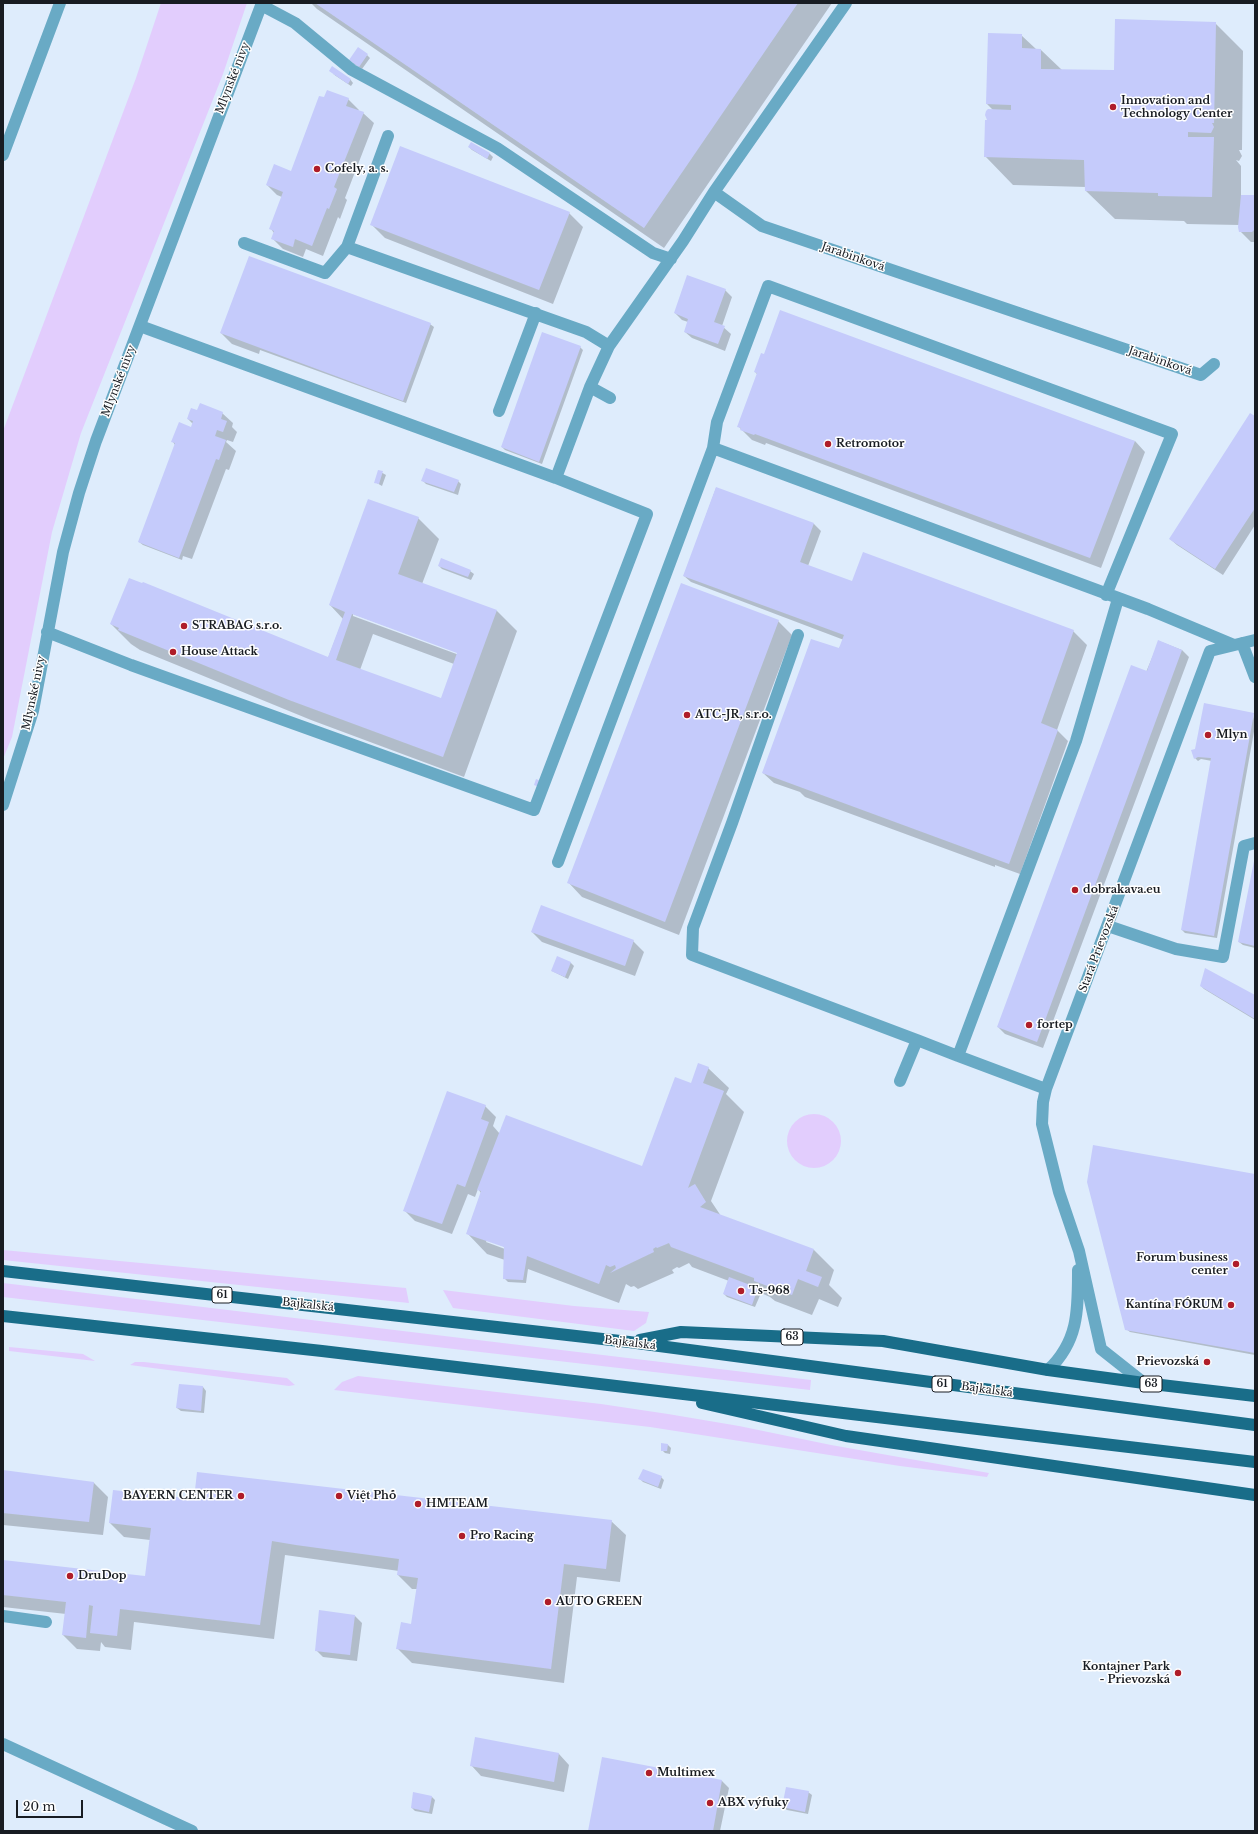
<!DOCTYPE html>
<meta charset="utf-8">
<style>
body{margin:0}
#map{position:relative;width:1258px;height:1834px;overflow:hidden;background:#deecfc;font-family:"Libre Baskerville",serif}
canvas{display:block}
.frame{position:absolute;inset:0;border:4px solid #181c22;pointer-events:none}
.scale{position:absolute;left:16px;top:1800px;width:67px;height:18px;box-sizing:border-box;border:2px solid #181c22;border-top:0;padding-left:5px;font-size:12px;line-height:14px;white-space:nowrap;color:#181c22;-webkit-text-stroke:3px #fff;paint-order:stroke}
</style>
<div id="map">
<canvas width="1258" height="1834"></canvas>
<div class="frame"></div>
<div class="scale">20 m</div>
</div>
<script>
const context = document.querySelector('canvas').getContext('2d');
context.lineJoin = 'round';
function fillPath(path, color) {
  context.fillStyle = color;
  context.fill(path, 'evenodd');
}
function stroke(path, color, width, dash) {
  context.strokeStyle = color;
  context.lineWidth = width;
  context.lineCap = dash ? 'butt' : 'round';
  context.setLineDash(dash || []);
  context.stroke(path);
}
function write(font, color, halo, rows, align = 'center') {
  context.font = font + ' "Libre Baskerville",serif';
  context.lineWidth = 3;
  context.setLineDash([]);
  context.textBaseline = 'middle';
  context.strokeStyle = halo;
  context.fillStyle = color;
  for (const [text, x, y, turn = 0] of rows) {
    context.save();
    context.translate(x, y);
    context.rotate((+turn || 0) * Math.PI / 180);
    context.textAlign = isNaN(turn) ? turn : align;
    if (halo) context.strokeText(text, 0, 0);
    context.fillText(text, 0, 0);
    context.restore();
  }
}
fillPath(new Path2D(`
 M 161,3 L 247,3 L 223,74 L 81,433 L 52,532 L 12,737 L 3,759 L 3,431 L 136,78 Z
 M787 1141a27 27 0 1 1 54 0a27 27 0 1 1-54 0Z
 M 3,1250 L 406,1288 L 409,1303 L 3,1260 Z
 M 3,1283 L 811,1380 L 810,1390 L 3,1297 Z
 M 443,1290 L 574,1306 L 649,1312 L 646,1323 L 634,1331 L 453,1308 Z
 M 9,1347 L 83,1354 L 95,1361 L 9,1351 Z
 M 135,1362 L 144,1362 L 287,1378 L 295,1385 L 289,1386 L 130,1365 Z
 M 358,1376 L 601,1404 L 668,1414 L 739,1426 L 831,1445 L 989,1473 L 987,1477 L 900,1466 L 650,1427 L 334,1390 L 342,1382 Z`), '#e2cdfd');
fillPath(new Path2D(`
 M 311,3 L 832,3 L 664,248 L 317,9 Z
 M 1215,23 L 1243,51 L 1242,150 L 1239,150 L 1242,156 L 1239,161 L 1236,160 L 1241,166 L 1241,196 L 1255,196 L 1255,242 L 1251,242 L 1240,231 L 1239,225 L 1187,224 L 1184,221 L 1115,219 L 1086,191 L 1086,187 L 1013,185 L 985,156 L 989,121 L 994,111 L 987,104 L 1021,35 L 1036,49 L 1041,50 L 1062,70 L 1115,72 Z
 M 367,55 L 370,58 L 362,69 L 353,63 Z
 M 333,74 L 350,79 L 353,83 L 351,86 Z
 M 348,99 L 359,110 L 358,111 L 363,113 L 374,123 L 345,198 L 347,200 L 340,219 L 338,217 L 323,256 L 306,249 L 303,257 L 283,249 L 272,238 L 274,233 L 271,229 L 282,197 L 277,195 L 267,185 L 292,172 Z
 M 471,144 L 490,154 L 493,157 L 491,161 L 472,150 L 469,147 Z
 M 569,213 L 583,227 L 553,304 L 385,238 L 371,224 Z
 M 725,290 L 732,297 L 722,326 L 731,334 L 725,351 L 692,338 L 685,332 L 688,322 L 682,320 L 675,313 Z
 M 430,324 L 434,327 L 406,403 L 260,350 L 259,354 L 232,344 L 221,333 Z
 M 580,347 L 583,350 L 542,464 L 505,450 L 502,447 Z
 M 755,372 L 1135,441 L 1145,452 L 1101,568 L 766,443 L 765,445 L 752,440 L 739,427 L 758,375 Z
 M 198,411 L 222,413 L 233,423 L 232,427 L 237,432 L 233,442 L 227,440 L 226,442 L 236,451 L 229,470 L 226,469 L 192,559 L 183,556 L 182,560 L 143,545 L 139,542 L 175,445 L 173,442 L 192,428 L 193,424 L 188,419 Z
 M 1255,417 L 1255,525 L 1223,575 L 1177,545 L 1170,539 Z
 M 379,471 L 386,475 L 382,486 L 375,482 Z
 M 422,480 L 458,481 L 461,484 L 458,495 L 426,484 Z
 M 716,488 L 814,524 L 821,531 L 808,566 L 853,583 L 1073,631 L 1087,645 L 1057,730 L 1068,741 L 1020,874 L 995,865 L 995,867 L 805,797 L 800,792 L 774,783 L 763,773 L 844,640 L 691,582 L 684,576 Z
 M 418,518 L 439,539 L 422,584 L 497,611 L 517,631 L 464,777 L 311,720 L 140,650 L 131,644 L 111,624 L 142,585 L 328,658 L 343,619 L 330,605 ZM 353,614 L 462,654 L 462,656 L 353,616 ZM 373,634 L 454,664 L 441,700 L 360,670 Z
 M 439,566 L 470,571 L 474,574 L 471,580 L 442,569 Z
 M 778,621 L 792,635 L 679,935 L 582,897 L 568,882 Z
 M 1159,641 L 1182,650 L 1189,657 L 1043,1048 L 1005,1034 L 998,1027 Z
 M 1253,714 L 1255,726 L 1217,938 L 1185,933 L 1182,930 L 1212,761 L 1201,759 L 1198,761 L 1195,758 Z
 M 1255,862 L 1255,948 L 1243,945 L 1239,942 Z
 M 532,932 L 633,941 L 644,952 L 635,976 L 542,942 Z
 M 570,962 L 574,966 L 568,979 L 552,971 Z
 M 1201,986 L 1255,997 L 1255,1020 L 1204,989 Z
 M 708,1068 L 729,1088 L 726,1094 L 744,1112 L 711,1201 L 721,1216 L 814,1250 L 834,1270 L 829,1285 L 842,1298 L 838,1307 L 819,1299 L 812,1315 L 775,1301 L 770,1297 L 761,1293 L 755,1307 L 727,1297 L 724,1294 L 729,1281 L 692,1267 L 689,1263 L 679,1268 L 677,1267 L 672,1270 L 674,1273 L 638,1289 L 634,1286 L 631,1287 L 626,1284 L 619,1303 L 528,1269 L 526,1283 L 508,1282 L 504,1278 L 505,1260 L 487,1254 L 467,1233 L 481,1193 L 478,1189 L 475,1197 L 468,1194 L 452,1234 L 415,1221 L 405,1211 L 485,1106 L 496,1117 L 493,1126 L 500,1134 L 643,1167 L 692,1084 ZM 487,1240 L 505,1247 L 505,1249 L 486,1242 Z
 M 1255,1175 L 1255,1355 L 1130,1332 L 1126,1329 Z
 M 180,1385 L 203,1387 L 206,1391 L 204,1413 L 181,1411 L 177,1408 Z
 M 667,1444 L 671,1448 L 670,1454 L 665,1453 L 662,1450 Z
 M 3,1471 L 94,1483 L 108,1497 L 103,1535 L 3,1525 Z
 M 661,1477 L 664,1480 L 661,1489 L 643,1482 L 640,1479 Z
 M 195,1500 L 611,1521 L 626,1535 L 620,1582 L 577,1577 L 564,1683 L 412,1663 L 398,1649 L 412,1625 L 417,1589 L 412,1589 L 398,1575 L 399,1571 L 285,1555 L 274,1639 L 134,1622 L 131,1650 L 105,1647 L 101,1642 L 100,1651 L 77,1649 L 63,1635 L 66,1614 L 3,1607 L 3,1561 L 146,1577 L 150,1540 L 124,1537 L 110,1523 Z
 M 355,1616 L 362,1623 L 357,1661 L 323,1657 L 316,1650 Z
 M 559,1754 L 569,1765 L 564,1792 L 481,1776 L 471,1765 Z
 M 603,1758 L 722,1781 L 729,1788 L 720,1831 L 589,1831 Z
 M 808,1792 L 812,1795 L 808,1814 L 787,1810 L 783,1807 Z
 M 432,1797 L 435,1800 L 432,1814 L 415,1811 L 412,1808 Z`), '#0003');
fillPath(new Path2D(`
 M 315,3 L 798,3 L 644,228 Z
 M 1115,19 L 1216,22 L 1214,123 L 1212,123 L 1214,127 L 1211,133 L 1188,132 L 1188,137 L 1214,137 L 1212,197 L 1158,196 L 1158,193 L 1085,191 L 1084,160 L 984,157 L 985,120 L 987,120 L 985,115 L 986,111 L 988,109 L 1011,110 L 1011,105 L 986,104 L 988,33 L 1022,34 L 1022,48 L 1041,49 L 1041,69 L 1114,70 Z
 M 358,47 L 368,54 L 359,67 L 349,60 Z
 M 332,66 L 351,79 L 348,84 L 329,71 Z
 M 327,90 L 349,98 L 346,106 L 364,112 L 334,187 L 337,189 L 329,209 L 327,208 L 312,246 L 295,239 L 293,247 L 271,239 L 274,231 L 269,229 L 283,192 L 266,185 L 274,164 L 291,171 L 319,96 L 324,97 Z
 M 471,142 L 490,153 L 487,159 L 468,147 Z
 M 400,146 L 570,212 L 539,290 L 370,225 Z
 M 1241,195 L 1255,195 L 1255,229 L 1252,232 L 1239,232 L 1238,227 Z
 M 249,256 L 431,323 L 403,401 L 220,333 Z
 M 687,275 L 726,289 L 714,322 L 725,326 L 718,344 L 684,332 L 688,319 L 674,313 Z
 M 780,310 L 1135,441 L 1090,558 L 755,434 L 754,435 L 740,430 L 741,428 L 737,427 L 757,373 L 754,372 L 761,353 L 764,354 Z
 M 542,332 L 581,346 L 539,462 L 501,447 Z
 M 200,403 L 223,412 L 221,419 L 227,421 L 223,432 L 217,430 L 215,436 L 226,440 L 219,460 L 216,459 L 179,558 L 138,542 L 175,443 L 171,442 L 179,422 L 191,427 L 193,421 L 187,419 L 189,413 L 191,408 L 197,410 Z
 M 1250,413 L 1255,416 L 1255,508 L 1215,569 L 1169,539 Z
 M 426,468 L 459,480 L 454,492 L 421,481 Z
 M 378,470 L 383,471 L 379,484 L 374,483 Z
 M 716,487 L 814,523 L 800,562 L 852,581 L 863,552 L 1074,630 L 1041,723 L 1058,730 L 1009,864 L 762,773 L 811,639 L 839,648 L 844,635 L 683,576 Z
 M 368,499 L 419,517 L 398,574 L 497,610 L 443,757 L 289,700 L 118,630 L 119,628 L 110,624 L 129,578 L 142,583 L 143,582 L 328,657 L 345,612 L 329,605 ZM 352,614 L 457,653 L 441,698 L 336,660 Z
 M 441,558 L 471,570 L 468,577 L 438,566 Z
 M 681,583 L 779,620 L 665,922 L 567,883 Z
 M 1158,640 L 1182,650 L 1037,1042 L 997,1027 L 1131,665 L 1147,671 Z
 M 1204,703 L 1254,713 L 1214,936 L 1181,930 L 1211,758 L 1198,757 L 1194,759 L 1191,750 L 1195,749 Z
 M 536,779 L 541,781 L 539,787 L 534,785 Z
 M 1254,861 L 1255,861 L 1255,946 L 1238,942 Z
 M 541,905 L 634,940 L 625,966 L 531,932 Z
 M 557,956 L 571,962 L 565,977 L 551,971 Z
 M 1205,968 L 1255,995 L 1255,1019 L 1200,986 Z
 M 698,1063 L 709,1067 L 703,1083 L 724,1091 L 688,1188 L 695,1184 L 706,1202 L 700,1207 L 814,1249 L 806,1271 L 822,1277 L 818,1287 L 798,1279 L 792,1295 L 754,1281 L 754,1278 L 671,1247 L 669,1243 L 657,1248 L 656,1247 L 653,1249 L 654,1252 L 610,1273 L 616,1268 L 615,1265 L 610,1267 L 606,1265 L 599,1284 L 527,1256 L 523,1280 L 503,1279 L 504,1247 L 466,1234 L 481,1191 L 477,1190 L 506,1115 L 642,1166 L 675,1077 L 691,1083 Z
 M 447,1091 L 486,1105 L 481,1119 L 489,1122 L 465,1187 L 457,1184 L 442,1224 L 403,1211 Z
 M 1093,1145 L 1255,1174 L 1255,1353 L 1125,1330 L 1087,1182 Z
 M 729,1277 L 758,1288 L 752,1305 L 723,1294 Z
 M 179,1384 L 203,1386 L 201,1411 L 176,1408 Z
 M 661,1443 L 668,1444 L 667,1451 L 661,1451 Z
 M 643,1469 L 662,1476 L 658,1487 L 638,1479 Z
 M 3,1470 L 94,1482 L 89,1522 L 3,1513 Z
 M 197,1472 L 612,1520 L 606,1569 L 564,1564 L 551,1669 L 396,1649 L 401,1622 L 411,1624 L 418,1578 L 397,1575 L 399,1559 L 296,1545 L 272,1541 L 260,1625 L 120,1609 L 117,1636 L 90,1633 L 93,1606 L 89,1605 L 86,1638 L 62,1635 L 66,1602 L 3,1595 L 3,1560 L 145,1576 L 151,1528 L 109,1523 L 113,1490 L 194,1499 Z
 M 319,1610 L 355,1615 L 350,1655 L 315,1651 Z
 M 475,1737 L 559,1753 L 554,1782 L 470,1766 Z
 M 602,1757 L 722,1780 L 713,1831 L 588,1831 Z
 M 786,1787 L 809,1791 L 805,1812 L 782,1807 Z
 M 413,1792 L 432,1796 L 429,1812 L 411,1808 Z`), '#c5cbfb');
stroke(new Path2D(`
 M 261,5 L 295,23 L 352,70 L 497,148 L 653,253 L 671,259
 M 3,155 L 60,3
 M 714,192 L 762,226 L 1201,375 L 1214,364
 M 244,243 L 325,273 L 347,247 L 586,332 L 609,346
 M 347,247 L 388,136
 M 590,387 L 610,398
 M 499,411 L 536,313
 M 713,448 L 1148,609 L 1234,645
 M 556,478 L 590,387 L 609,346 L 683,241 L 714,192 L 846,3
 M 47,632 L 131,665 L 534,810 L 647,514 L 556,478 L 140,326
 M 798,635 L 732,823 L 693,928 L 692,955 L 917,1040
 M 1242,643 L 1255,677
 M 3,805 L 33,711 L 63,552 L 79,493 L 96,441 L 262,3
 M 558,862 L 713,448 L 717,422 L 768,286 L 1172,434 L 1106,595
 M 1108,926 L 1176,949 L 1223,957 L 1244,846 L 1255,843
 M 900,1081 L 917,1040 L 958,1056
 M 1046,1089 L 958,1056 L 1076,741 L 1118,599
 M 1048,1370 C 1079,1341 1078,1309 1078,1270
 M 1144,1383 L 1101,1349 L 1079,1251 L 1059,1192 L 1042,1124 L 1043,1102 L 1046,1089 L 1210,651 L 1255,640
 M 3,1616 L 46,1622
 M 3,1744 L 192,1831`), '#69aac5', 12);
stroke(new Path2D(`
 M 3,1271 L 629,1342 L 1255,1425
 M 3,1316 L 322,1351 L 1255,1462
 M 640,1340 L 681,1332 L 883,1341 L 1048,1370 L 1144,1383 L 1255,1396
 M 702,1403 L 846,1436 L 1255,1495`), '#196d89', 12);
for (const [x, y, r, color] of [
 [1113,107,4,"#af1d29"],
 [317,169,4,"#af1d29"],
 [828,444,4,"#af1d29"],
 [184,626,4,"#af1d29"],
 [173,652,4,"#af1d29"],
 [687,715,4,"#af1d29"],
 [1208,735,4,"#af1d29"],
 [1075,890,4,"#af1d29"],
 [1029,1025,4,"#af1d29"],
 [1236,1264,4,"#af1d29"],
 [741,1291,4,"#af1d29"],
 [1231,1305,4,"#af1d29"],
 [1207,1362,4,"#af1d29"],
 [241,1496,4,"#af1d29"],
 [339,1496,4,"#af1d29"],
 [418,1504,4,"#af1d29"],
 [462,1536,4,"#af1d29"],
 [70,1576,4,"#af1d29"],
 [548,1602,4,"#af1d29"],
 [1178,1673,4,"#af1d29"],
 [649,1773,4,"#af1d29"],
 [710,1803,4,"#af1d29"]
]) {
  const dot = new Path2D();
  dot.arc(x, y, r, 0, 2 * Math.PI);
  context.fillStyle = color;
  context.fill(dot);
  stroke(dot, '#fff', 1.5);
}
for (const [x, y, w] of [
 [222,1295,20],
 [792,1337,22],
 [942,1384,20],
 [1151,1384,22]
]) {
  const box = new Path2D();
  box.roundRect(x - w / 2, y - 8, w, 16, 3);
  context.fillStyle = '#fff';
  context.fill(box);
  stroke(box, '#181c22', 1);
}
write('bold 10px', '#181c22', null, [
 ["61",222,1295],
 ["63",792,1337],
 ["61",942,1384],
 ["63",1151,1384]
]);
write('11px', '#181c22', '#fff', [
 ["Mlynské nivy",233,78,-69],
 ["Jarabinková",853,257,19],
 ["Jarabinková",1160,361,19],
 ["Mlynské nivy",119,381,-69],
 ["Mlynské nivy",34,693,-78],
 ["Stará Prievozská",1099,949,-69],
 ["Bajkalská",308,1305,6],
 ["Bajkalská",630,1343,7],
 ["Bajkalská",987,1390,8]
]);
write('bold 11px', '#181c22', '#fff', [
 ["Innovation and",1121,101],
 ["Technology Center",1121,114],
 ["Cofely, a. s.",325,169],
 ["Retromotor",836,444],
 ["STRABAG s.r.o.",192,626],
 ["House Attack",181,652],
 ["ATC-JR, s.r.o.",695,715],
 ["Mlyn",1216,735],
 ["dobrakava.eu",1083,890],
 ["fortep",1037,1025],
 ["Forum business",1228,1258,"right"],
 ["center",1228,1271,"right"],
 ["Ts-968",749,1291],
 ["Kantína FÓRUM",1223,1305,"right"],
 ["Prievozská",1199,1362,"right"],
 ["BAYERN CENTER",233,1496,"right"],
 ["Việt Phố",347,1496],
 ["HMTEAM",426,1504],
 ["Pro Racing",470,1536],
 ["DruDop",78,1576],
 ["AUTO GREEN",556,1602],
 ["Kontajner Park",1170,1667,"right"],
 ["- Prievozská",1170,1680,"right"],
 ["Multimex",657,1773],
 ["ABX výfuky",718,1803]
], 'left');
</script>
